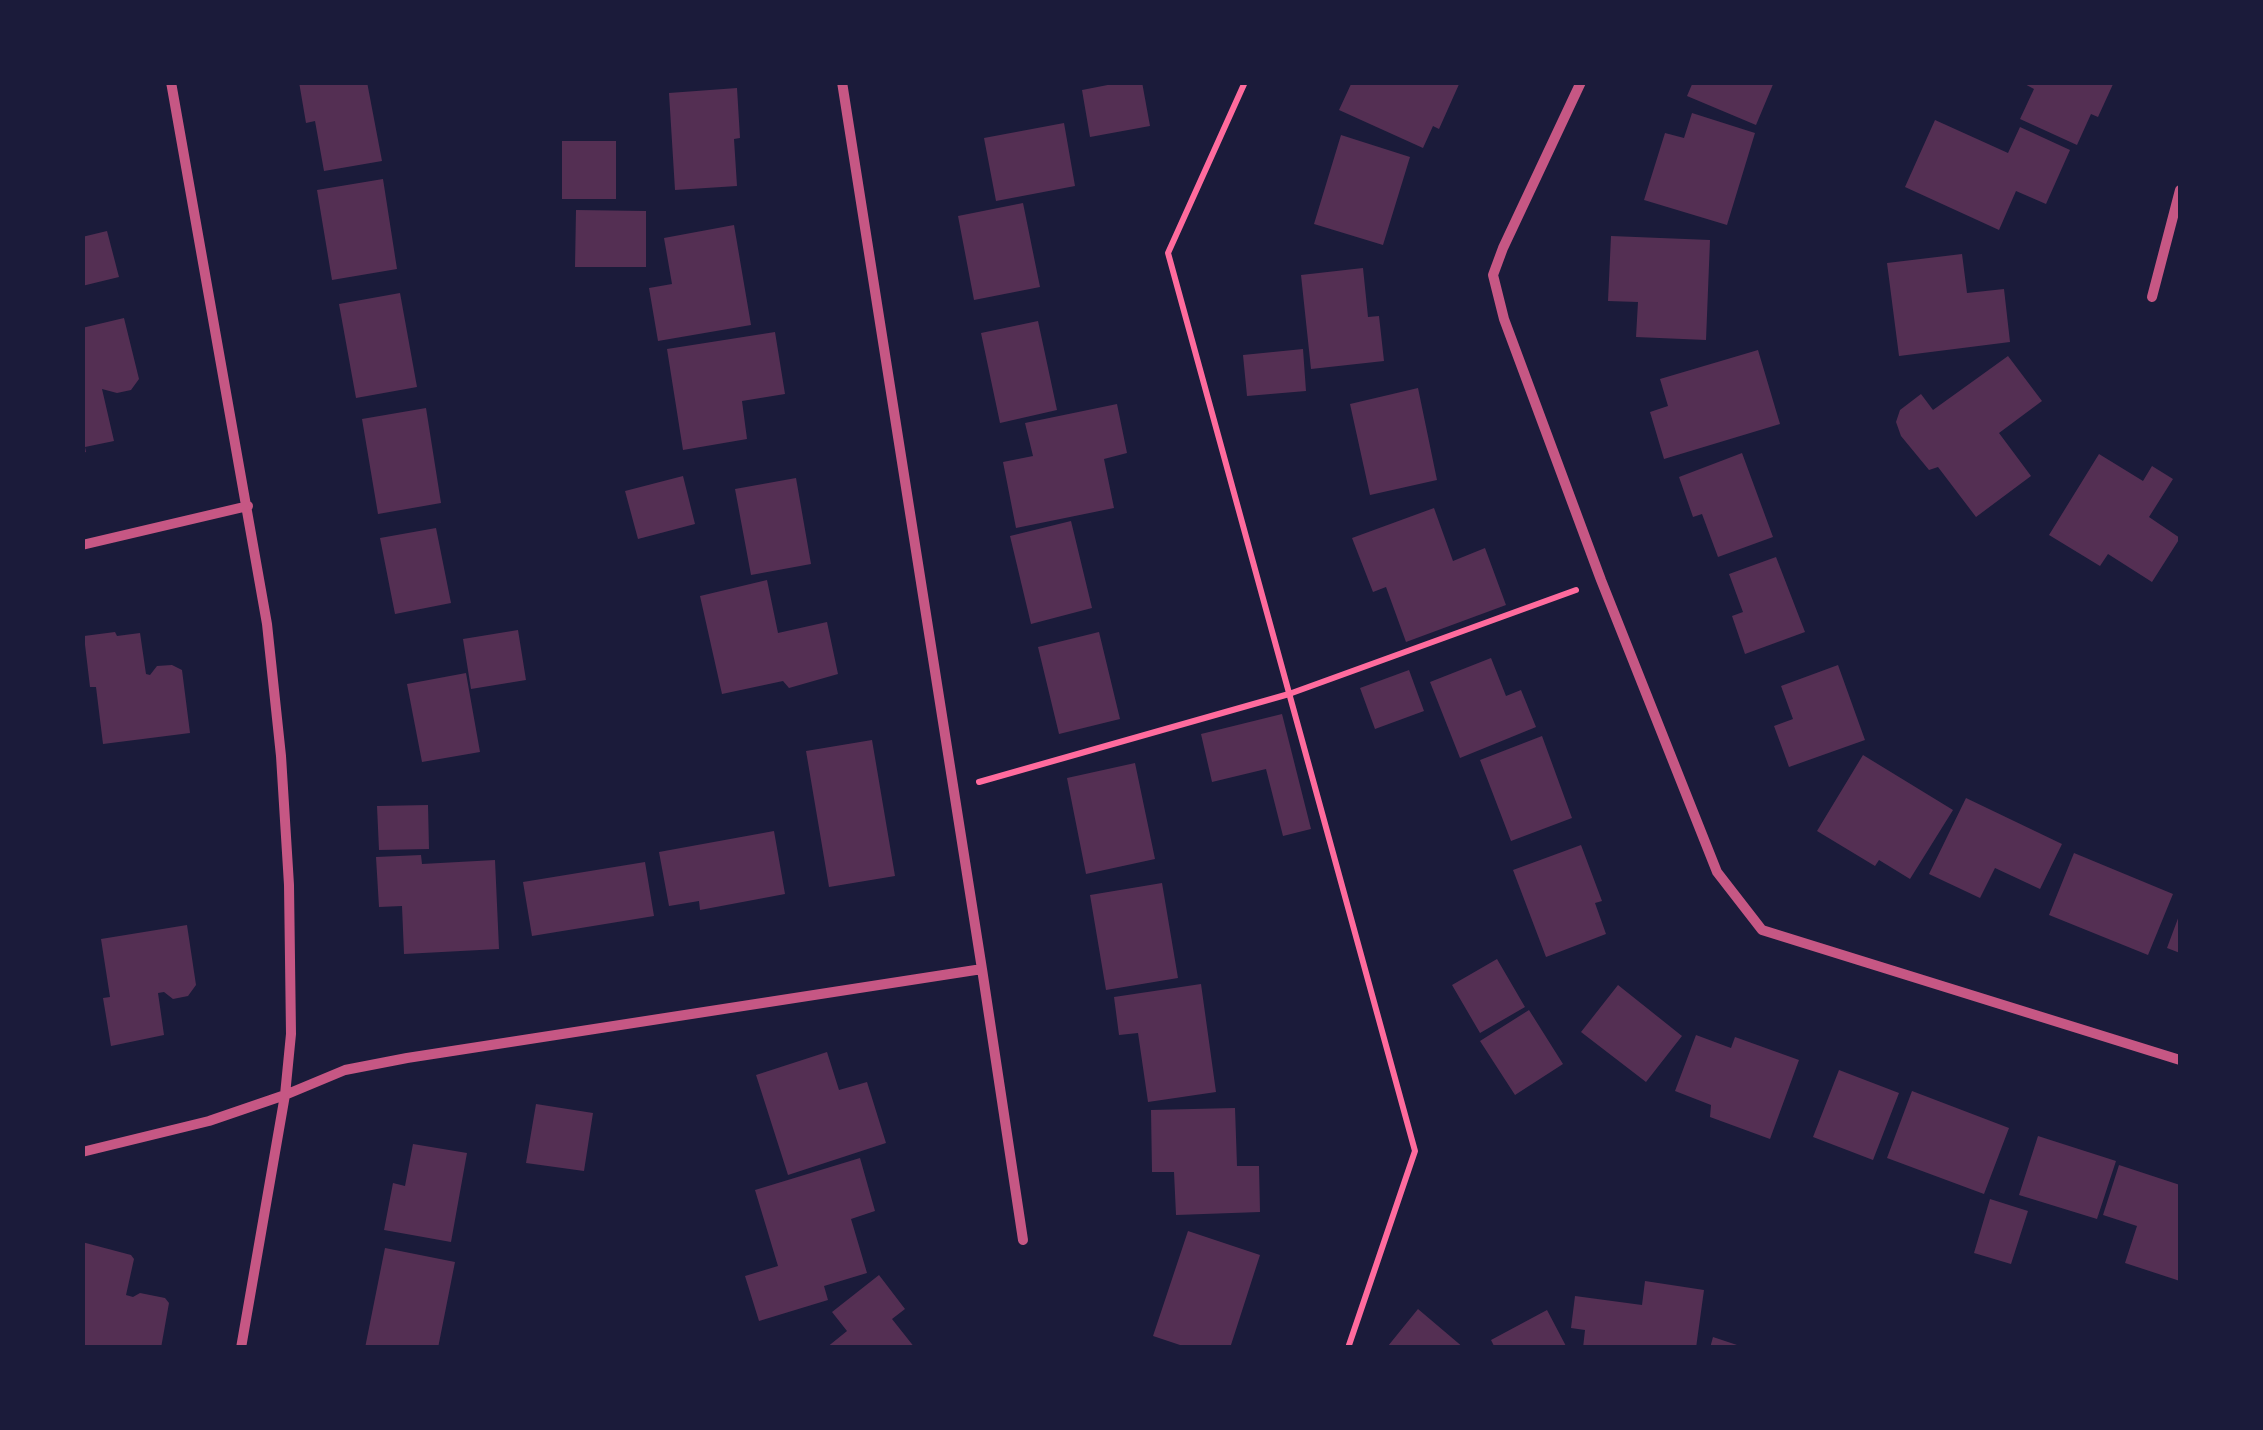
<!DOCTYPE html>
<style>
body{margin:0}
#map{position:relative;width:2263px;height:1430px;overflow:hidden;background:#1b1b3a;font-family:"Noto Serif",serif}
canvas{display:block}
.frame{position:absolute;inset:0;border:85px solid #1b1b3a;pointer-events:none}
</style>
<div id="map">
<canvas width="2263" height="1430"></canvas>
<div class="frame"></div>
</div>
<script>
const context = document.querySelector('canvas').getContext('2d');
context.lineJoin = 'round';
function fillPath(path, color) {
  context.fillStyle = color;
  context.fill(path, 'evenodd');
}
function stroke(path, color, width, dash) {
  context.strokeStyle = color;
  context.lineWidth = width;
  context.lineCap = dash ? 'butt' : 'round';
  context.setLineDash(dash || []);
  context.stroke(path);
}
fillPath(new Path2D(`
 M 299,82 L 367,82 L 382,161 L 324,171 L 315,121 L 306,123 Z
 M 1123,82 L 1142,82 L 1150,126 L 1090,137 L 1082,90 Z
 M 1352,82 L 1460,82 L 1439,129 L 1433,126 L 1423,148 L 1339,110 Z
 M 1693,82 L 1774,82 L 1756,125 L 1687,96 Z
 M 2021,82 L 2114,82 L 2098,117 L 2091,114 L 2077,145 L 2020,119 L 2034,89 Z
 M 737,88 L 740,138 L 734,139 L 737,186 L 675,190 L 669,93 Z
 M 1692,113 L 1755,133 L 1727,225 L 1644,200 L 1665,133 L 1684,138 Z
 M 1935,120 L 2008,153 L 2020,127 L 2070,150 L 2046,204 L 2016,191 L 1999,230 L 1905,187 Z
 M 1064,123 L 1075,186 L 996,201 L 984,138 Z
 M 1341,135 L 1410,157 L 1383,245 L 1314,224 Z
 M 562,141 L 616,141 L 616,199 L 562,199 Z
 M 383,179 L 397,269 L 332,280 L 317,190 Z
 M 1023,203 L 1040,287 L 974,300 L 958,216 Z
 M 576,210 L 646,211 L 646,267 L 575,267 Z
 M 734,225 L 751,325 L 658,341 L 649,288 L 672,284 L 664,238 Z
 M 107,231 L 119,277 L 82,286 L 82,237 Z
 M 1611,236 L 1710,240 L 1706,340 L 1636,337 L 1638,302 L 1608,301 Z
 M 1962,254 L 1967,293 L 2004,289 L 2010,342 L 1899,356 L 1887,263 Z
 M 1363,268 L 1368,317 L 1379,316 L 1384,361 L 1311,369 L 1301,275 Z
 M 400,293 L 417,387 L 356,398 L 339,304 Z
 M 124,318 L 139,379 L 131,390 L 117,393 L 102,389 L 114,441 L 85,447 L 86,452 L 82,453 L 82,328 Z
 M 1038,321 L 1057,410 L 1000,423 L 981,333 Z
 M 775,332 L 785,394 L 742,401 L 747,439 L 683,450 L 667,349 Z
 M 1303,349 L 1306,391 L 1247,396 L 1243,355 Z
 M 1758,350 L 1780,424 L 1664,459 L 1650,412 L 1668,406 L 1660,379 Z
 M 2008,356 L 2042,401 L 1999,433 L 2031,476 L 1976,517 L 1938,467 L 1929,470 L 1901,436 L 1896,422 L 1900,410 L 1921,394 L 1933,410 Z
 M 1418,388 L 1437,480 L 1370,495 L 1350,404 Z
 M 1117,404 L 1127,453 L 1104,459 L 1114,508 L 1016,528 L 1003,462 L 1033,456 L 1025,423 Z
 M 426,408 L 441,503 L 378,514 L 362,419 Z
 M 1742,453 L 1773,537 L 1718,557 L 1702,514 L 1693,517 L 1679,477 Z
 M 2099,454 L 2143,481 L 2152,466 L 2173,479 L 2149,517 L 2180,538 L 2152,582 L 2108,554 L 2100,566 L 2049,535 Z
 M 683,476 L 695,524 L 638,539 L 625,491 Z
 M 796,478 L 811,564 L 751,575 L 735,489 Z
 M 1434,508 L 1453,561 L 1485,548 L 1506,605 L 1406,642 L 1386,587 L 1373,592 L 1352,538 Z
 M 1071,521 L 1092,608 L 1031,624 L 1010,536 Z
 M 436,528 L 451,603 L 395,614 L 380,538 Z
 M 1776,557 L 1805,632 L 1745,654 L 1732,616 L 1743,612 L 1729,574 Z
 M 767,580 L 778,633 L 827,622 L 838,674 L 789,688 L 783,681 L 722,694 L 700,596 Z
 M 518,630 L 526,680 L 471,689 L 463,639 Z
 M 115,632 L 117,636 L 140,633 L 146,674 L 150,675 L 157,666 L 172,665 L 182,670 L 190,733 L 103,744 L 96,687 L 90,687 L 84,636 Z
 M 1099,632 L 1120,719 L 1059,734 L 1038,647 Z
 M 1491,658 L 1506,696 L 1521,690 L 1536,727 L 1460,758 L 1430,682 Z
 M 1838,665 L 1865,740 L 1789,767 L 1774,726 L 1793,719 L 1781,686 Z
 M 1409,670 L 1424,711 L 1375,729 L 1360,688 Z
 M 466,673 L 480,752 L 422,762 L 407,684 Z
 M 1282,714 L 1311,829 L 1283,836 L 1266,769 L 1212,782 L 1201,734 Z
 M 1542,736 L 1572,818 L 1511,841 L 1480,760 Z
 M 872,740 L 895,876 L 829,887 L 806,751 Z
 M 1863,755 L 1953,810 L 1910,879 L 1879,860 L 1875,866 L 1817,831 Z
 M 1135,763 L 1155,859 L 1086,874 L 1067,778 Z
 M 1966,798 L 2062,844 L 2040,889 L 1995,868 L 1980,898 L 1929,874 Z
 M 428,805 L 429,849 L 379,850 L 377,806 Z
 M 774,831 L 785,894 L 700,910 L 699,901 L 669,906 L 659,852 Z
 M 1581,845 L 1602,901 L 1595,903 L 1606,934 L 1546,957 L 1513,870 Z
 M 2074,853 L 2173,894 L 2148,955 L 2049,915 Z
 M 421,855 L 422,864 L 495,860 L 499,949 L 404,954 L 402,906 L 379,907 L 376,857 Z
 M 645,862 L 654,916 L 532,936 L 523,882 Z
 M 1162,883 L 1178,978 L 1106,990 L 1090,895 Z
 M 2180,913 L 2180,953 L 2167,948 Z
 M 187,925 L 196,985 L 188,996 L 173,999 L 164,992 L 158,993 L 164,1035 L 111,1046 L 103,998 L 110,997 L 101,939 Z
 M 1497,959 L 1525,1007 L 1480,1033 L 1452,985 Z
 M 1201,984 L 1216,1092 L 1148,1102 L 1138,1033 L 1119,1035 L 1114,997 Z
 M 1618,985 L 1682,1036 L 1646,1082 L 1581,1032 Z
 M 1529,1010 L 1563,1064 L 1515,1095 L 1480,1041 Z
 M 1696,1035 L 1731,1048 L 1735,1037 L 1799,1060 L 1770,1139 L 1710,1117 L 1711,1105 L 1675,1091 Z
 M 827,1052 L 839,1090 L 867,1082 L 886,1143 L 788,1175 L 756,1075 Z
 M 1839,1070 L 1899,1093 L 1873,1160 L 1813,1137 Z
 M 1912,1091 L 2009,1128 L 1984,1194 L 1887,1158 Z
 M 536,1104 L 593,1113 L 584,1171 L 526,1163 Z
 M 1235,1108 L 1237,1166 L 1259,1166 L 1260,1212 L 1176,1215 L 1174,1172 L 1152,1172 L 1151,1110 Z
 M 2038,1136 L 2116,1161 L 2097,1219 L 2019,1195 Z
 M 413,1144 L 467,1153 L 451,1242 L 384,1230 L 393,1183 L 405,1186 Z
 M 860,1158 L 875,1211 L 851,1219 L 867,1273 L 824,1286 L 828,1300 L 759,1321 L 745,1276 L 778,1266 L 755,1190 Z
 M 2119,1165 L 2180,1185 L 2180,1281 L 2125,1263 L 2137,1226 L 2103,1215 Z
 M 1990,1199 L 2028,1211 L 2011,1264 L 1974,1253 Z
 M 1188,1231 L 1260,1255 L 1230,1348 L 1189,1348 L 1153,1336 Z
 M 82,1242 L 131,1255 L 134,1259 L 126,1295 L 133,1297 L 140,1293 L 165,1298 L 169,1303 L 161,1348 L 82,1348 Z
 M 385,1248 L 455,1262 L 438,1348 L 365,1348 Z
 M 879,1275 L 905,1309 L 892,1319 L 915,1348 L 826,1348 L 847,1331 L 832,1312 Z
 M 1645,1281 L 1704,1290 L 1696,1348 L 1583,1348 L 1585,1330 L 1571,1328 L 1575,1296 L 1642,1305 Z
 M 1418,1309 L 1464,1348 L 1388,1346 Z
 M 1547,1310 L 1567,1348 L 1495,1348 L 1491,1340 Z
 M 1713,1337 L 1743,1347 L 1743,1348 L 1710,1348 Z`), '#542f53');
stroke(new Path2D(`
 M 1245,82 L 1168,253 L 1415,1151 L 1348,1348
 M 979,782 L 1289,694 L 1576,590`), '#ff6b9d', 6);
stroke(new Path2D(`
 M 171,82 L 267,624 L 281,756 L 289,885 L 291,1034 L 285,1095 L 241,1348
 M 1581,82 L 1503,248 L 1493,275 L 1504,319 L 1601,580 L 1717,872 L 1762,930 L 2180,1060
 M 2152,297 L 2180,190
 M 82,545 L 248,506
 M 982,969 L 1023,1240
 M 82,1152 L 209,1121 L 285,1095 L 345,1070 L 407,1058 L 982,969 L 842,82`), '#c65784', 10);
</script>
